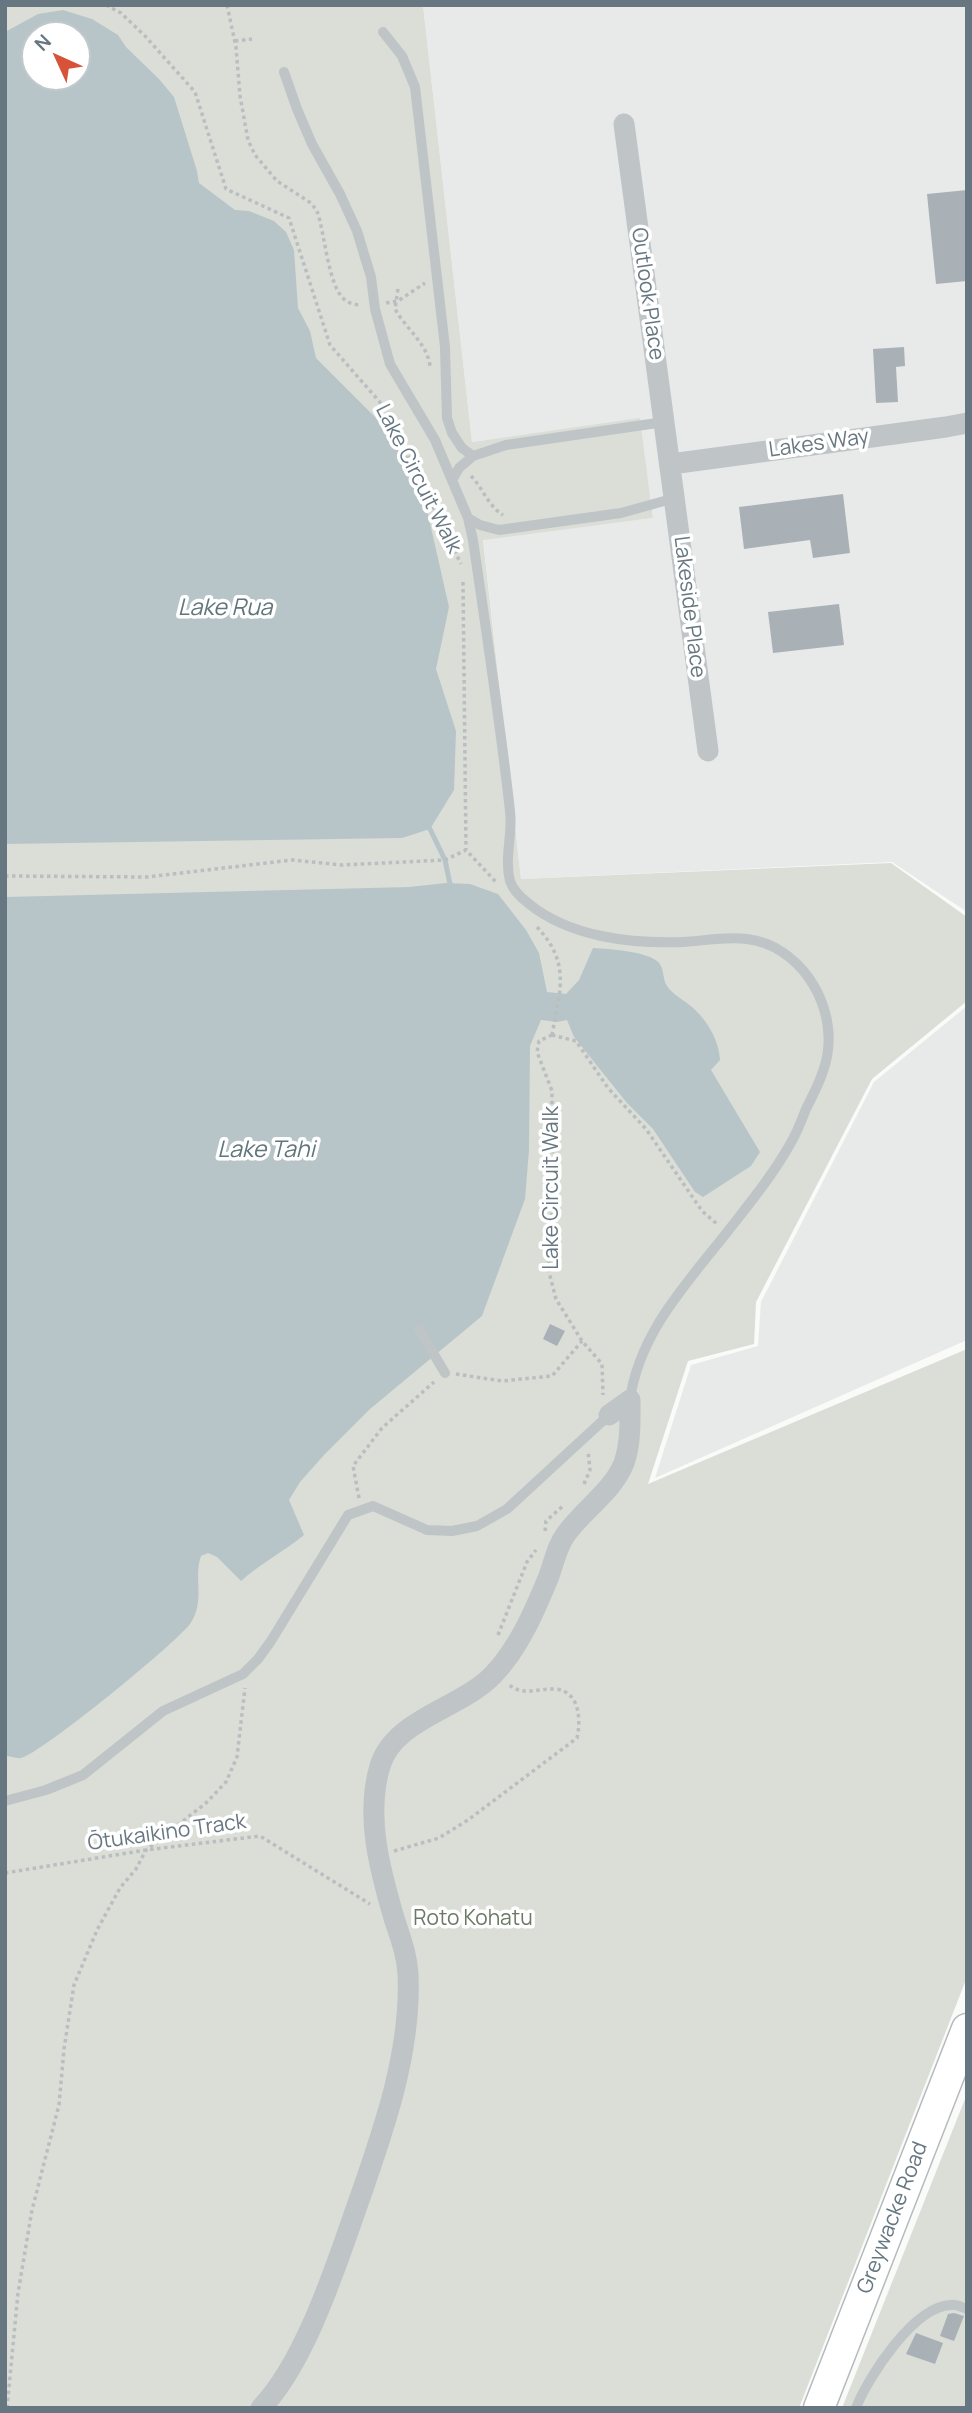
<!DOCTYPE html>
<meta charset="utf-8">
<style>
body{margin:0}
#map{position:relative;width:972px;height:2413px;overflow:hidden;background:#fafaf8;font-family:Manrope,sans-serif}
canvas{display:block}
.frame{position:absolute;inset:0;border:7px solid #667781;pointer-events:none}
.north{position:absolute;left:21px;top:21px;width:70px;height:70px;box-sizing:border-box;background:#fff;border:2px solid #c2c9cd;border-radius:50%;rotate:315deg;font-size:19px;font-weight:700;line-height:28px;text-align:center;color:#667781}
.north::after{content:'';display:block;margin:auto;width:24px;height:32px;background:#d8523a;clip-path:polygon(50% 0,100% 100%,50% 72%,0 100%)}
</style>
<div id="map">
<canvas width="972" height="2413"></canvas>
<div class="frame"></div>
<div class="north">N</div>
</div>
<script>
const context = document.querySelector('canvas').getContext('2d');
context.lineJoin = 'round';
function fillPath(path, color) {
  context.fillStyle = color;
  context.fill(path, 'evenodd');
}
function stroke(path, color, width, dash) {
  context.strokeStyle = color;
  context.lineWidth = width;
  context.lineCap = dash ? 'butt' : 'round';
  context.setLineDash(dash || []);
  context.stroke(path);
}
function write(font, color, halo, rows, align = 'center') {
  context.font = font + ' Manrope,sans-serif';
  context.lineWidth = 7;
  context.setLineDash([]);
  context.textBaseline = 'middle';
  context.strokeStyle = halo;
  context.fillStyle = color;
  for (const [text, x, y, turn = 0] of rows) {
    context.save();
    context.translate(x, y);
    context.rotate((+turn || 0) * Math.PI / 180);
    context.textAlign = isNaN(turn) ? turn : align;
    if (halo) context.strokeText(text, 0, 0);
    context.fillText(text, 0, 0);
    context.restore();
  }
}
fillPath(new Path2D(`
 M 423,5 L 967,5 L 967,912 L 892,862 L 521,879 L 483,539 L 653,518 L 640,419 L 472,442 Z
 M 967,1006 L 967,1340 L 655,1478 L 691,1365 L 758,1346 L 761,1302 L 874,1082 Z`), '#e8e9e9');
fillPath(new Path2D(`
 M 5,5 L 423,5 L 472,442 L 640,418 L 653,518 L 483,540 L 521,879 L 891,863 L 967,917 L 967,1001 L 872,1079 L 756,1302 L 754,1344 L 688,1361 L 648,1484 L 967,1349 L 967,1977 L 799,2408 L 5,2408 ZM 35,35 L 77,35 L 77,77 L 35,77 Z
 M 967,2094 L 967,2408 L 842,2408 Z`), '#daded7');
fillPath(new Path2D(`
 M 63,10 L 92,19 L 118,35 L 126,47 L 159,79 L 174,97 L 197,171 L 199,183 L 235,210 L 249,211 L 274,221 L 286,232 L 294,250 L 298,308 L 310,331 L 316,358 L 388,430 L 412,463 L 427,510 L 449,607 L 436,669 L 456,731 L 454,790 L 430,829 L 402,838 L 5,844 L 5,32 L 38,14 ZM 35,35 L 77,35 L 77,77 L 35,77 Z
 M 446,883 L 470,884 L 498,894 L 526,930 L 539,953 L 547,992 L 566,994 L 579,980 L 593,948 C 610,949 644,951 657,961 C 665,967 662,979 667,986 C 673,995 684,1000 692,1007 C 707,1020 719,1040 720,1060 L 711,1070 L 760,1152 L 751,1166 L 703,1197 L 695,1192 L 653,1129 L 627,1103 L 574,1037 L 567,1020 L 557,1022 L 541,1020 L 530,1046 L 529,1150 L 525,1199 L 482,1316 L 370,1409 L 324,1455 L 300,1482 L 289,1500 L 304,1535 C 283,1552 260,1564 241,1581 L 217,1557 L 208,1553 L 201,1556 C 193,1578 206,1601 190,1624 C 175,1644 42,1753 21,1758 C 17,1759 10,1756 5,1756 L 5,897 L 409,887 Z`), '#b8c5c8');
stroke(new Path2D(`
 M 430,829 L 445,860 L 450,884`), '#b8c5c8', 5);
fillPath(new Path2D(`
 M 967,190 L 967,281 L 936,284 L 927,194 Z
 M 904,347 L 905,366 L 896,367 L 898,402 L 876,403 L 873,349 Z
 M 843,494 L 850,553 L 813,558 L 810,540 L 744,549 L 739,507 Z
 M 839,604 L 844,645 L 773,653 L 768,612 Z
 M 550,1324 L 565,1331 L 557,1346 L 543,1339 Z
 M 954,2313 L 964,2316 L 954,2341 L 940,2336 L 948,2314 Z
 M 916,2333 L 943,2343 L 935,2364 L 906,2354 Z`), '#a9b1b7');
const secondary = new Path2D(`
 M 819,2408 L 967,2029`);
stroke(secondary, '#b4babe', 33);
stroke(new Path2D(`
 M 106,5 L 121,13 L 145,36 L 195,92 L 226,189 L 289,218 L 330,345 L 385,408 L 461,564
 M 227,5 L 236,47 L 240,96 L 248,140 L 255,155 L 277,181 L 311,203 L 317,211 C 325,233 328,287 345,300 C 350,304 356,304 361,306
 M 235,41 L 252,39
 M 398,289 L 395,309 C 406,329 427,343 430,366
 M 386,303 L 398,301 L 425,283
 M 471,476 C 483,488 488,506 503,515
 M 463,582 L 466,850
 M 5,876 L 147,877 L 292,860 L 342,865 L 445,860 L 466,850 L 496,882
 M 537,927 C 571,963 560,990 552,1035
 M 552,1035 L 539,1041 L 537,1052 L 552,1091 L 552,1217 L 549,1239 L 549,1272 L 556,1299 L 582,1341 L 602,1364 L 603,1395
 M 552,1035 L 576,1041 L 608,1088 L 646,1129 L 702,1211 L 717,1224
 M 456,1374 L 502,1381 L 552,1376 L 582,1341
 M 584,1484 L 590,1470 L 588,1451
 M 359,1498 L 353,1466 L 382,1428 L 434,1382
 M 545,1531 L 546,1521 L 564,1505
 M 498,1635 L 527,1562 L 536,1550
 M 394,1851 L 439,1838 L 468,1820 L 577,1738 C 581,1720 580,1691 555,1689 C 537,1688 523,1697 508,1684
 M 5,1873 L 146,1850 L 260,1836 L 370,1904
 M 7,2408 L 18,2293 L 32,2210 L 59,2105 L 64,2049 L 74,1985 L 97,1930 L 120,1888 L 136,1869 L 146,1850 L 206,1803 L 226,1782 L 237,1757 L 245,1688`), '#babec0', 3.5, [3.5, 3.5]);
stroke(new Path2D(`
 M 383,32 L 402,56 L 415,87 L 445,347 L 447,418 L 452,433 L 462,448 L 473,456
 M 284,72 L 297,109 L 312,144 L 340,194 L 357,231 L 371,277 L 375,309 L 390,364 L 435,440 L 468,518 L 473,540 C 486,630 500,721 510,811 C 513,834 504,858 510,881 C 513,890 520,897 528,903 C 569,937 631,944 683,942 C 704,941 726,936 747,939 C 798,945 834,1000 828,1050 C 826,1070 815,1091 806,1109 C 801,1122 796,1135 789,1146 C 772,1176 749,1204 728,1231 C 687,1283 639,1333 630,1400
 M 452,480 L 459,468 L 473,456 L 506,445 L 664,422
 M 468,518 L 480,525 L 499,530 L 621,513 L 675,498
 M 419,1329 L 445,1373
 M 5,1801 L 46,1790 L 83,1775 L 163,1711 L 243,1674 L 258,1659 L 271,1641 L 348,1515 L 373,1506 L 427,1530 L 452,1531 L 477,1526 L 507,1509 L 609,1415
 M 856,2408 C 868,2377 914,2306 951,2305 C 956,2304 961,2307 967,2309`), '#bfc4c7', 10);
stroke(new Path2D(`
 M 624,124 L 708,751
 M 671,464 L 946,427 L 967,423
 M 609,1415 L 630,1400
 M 261,2408 C 301,2367 330,2283 349,2229 C 377,2148 412,2060 408,1974 C 407,1954 400,1937 394,1918 C 380,1870 365,1816 380,1766 C 394,1719 460,1709 493,1675 C 519,1648 535,1610 549,1576 C 554,1562 557,1546 566,1534 C 584,1509 613,1491 624,1463 C 631,1443 630,1421 630,1400`), '#bfc4c7', 21);
stroke(secondary, '#fff', 30);
write('21px', '#667781', '#fff', [
 ["Outlook Place",647,294,82],
 ["Lakes Way",819,444,-8],
 ["Lake Circuit Walk",418,479,63],
 ["Lakeside Place",689,607,83],
 ["Lake Circuit Walk",552,1188,-90],
 ["Ōtukaikino Track",167,1833,-8],
 ["Greywacke Road",893,2218,-69]
]);
write('21px', '#6a7965', '#fff', [
 ["Roto Kohatu",473,1919]
]);
write('italic 23px', '#61767a', '#fff', [
 ["Lake Rua",225,609],
 ["Lake Tahi",266,1151]
]);
</script>
